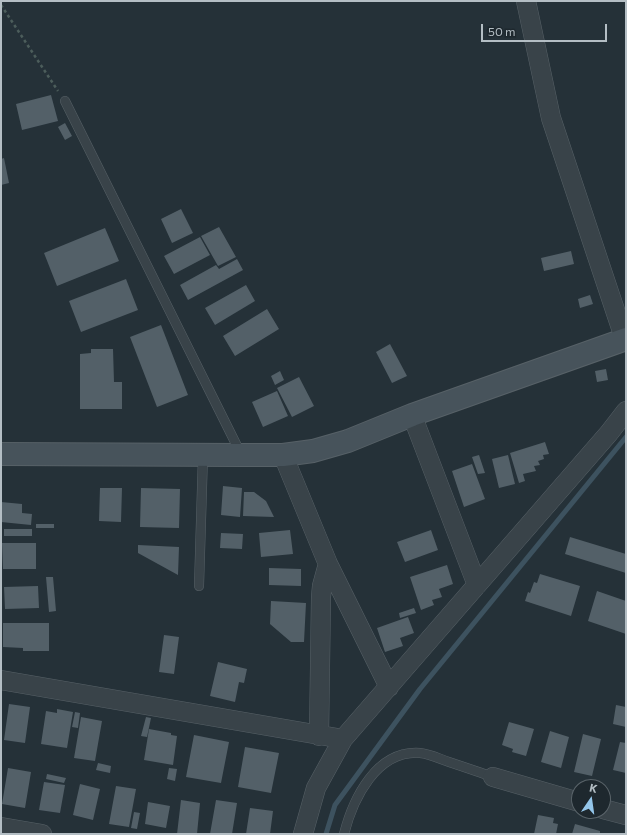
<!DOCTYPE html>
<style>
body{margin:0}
#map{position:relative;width:627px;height:835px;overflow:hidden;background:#253138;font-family:Commissioner,sans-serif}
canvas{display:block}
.frame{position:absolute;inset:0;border:2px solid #b4bec4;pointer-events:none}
.north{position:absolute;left:571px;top:779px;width:40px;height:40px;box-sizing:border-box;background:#1e282e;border:1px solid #5a646a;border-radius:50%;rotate:13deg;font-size:11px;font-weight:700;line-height:16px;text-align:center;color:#b4bec4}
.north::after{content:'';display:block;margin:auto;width:14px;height:18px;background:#94c6ea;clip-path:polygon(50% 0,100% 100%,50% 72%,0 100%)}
.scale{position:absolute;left:481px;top:24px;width:126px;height:18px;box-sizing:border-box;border:2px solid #b4bec4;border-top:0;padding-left:5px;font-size:12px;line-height:14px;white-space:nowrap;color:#b4bec4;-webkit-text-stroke:3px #1e282e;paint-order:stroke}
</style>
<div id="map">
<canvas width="627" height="835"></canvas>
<div class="frame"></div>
<div class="north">K</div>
<div class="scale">50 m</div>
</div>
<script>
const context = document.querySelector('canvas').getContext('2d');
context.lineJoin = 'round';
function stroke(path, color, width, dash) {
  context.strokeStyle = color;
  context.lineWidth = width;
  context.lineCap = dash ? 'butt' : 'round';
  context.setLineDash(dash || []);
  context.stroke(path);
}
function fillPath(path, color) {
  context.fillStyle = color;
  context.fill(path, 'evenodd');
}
stroke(new Path2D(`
 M 326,834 L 335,805 L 420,689 L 626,437`), '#3d525f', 5);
fillPath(new Path2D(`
 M 51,95 L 58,121 L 22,130 L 16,104 Z
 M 65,123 L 72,136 L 65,140 L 58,127 Z
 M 4,158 L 9,183 L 1,185 L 1,159 Z
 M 181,209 L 193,233 L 172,243 L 161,219 Z
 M 219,227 L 236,257 L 218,266 L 201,236 Z
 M 105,228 L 119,261 L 57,286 L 44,253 Z
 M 200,237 L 210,255 L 174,274 L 164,256 Z
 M 571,251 L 574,264 L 544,271 L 541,258 Z
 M 237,259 L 243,270 L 188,300 L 180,285 L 216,265 L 219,269 Z
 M 126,279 L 138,310 L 81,332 L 69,301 Z
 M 246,285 L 255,301 L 215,325 L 205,308 Z
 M 590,295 L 593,304 L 580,308 L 578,299 Z
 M 267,309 L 279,329 L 235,356 L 223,336 Z
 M 161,325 L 188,395 L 157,407 L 130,337 Z
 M 390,344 L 407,376 L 392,383 L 376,352 Z
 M 91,349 L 113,349 L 114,382 L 122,382 L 122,409 L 80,409 L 80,354 L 91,353 Z
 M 606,369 L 608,380 L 597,382 L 595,371 Z
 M 280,371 L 284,380 L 275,385 L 271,376 Z
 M 299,377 L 314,406 L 292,417 L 277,388 Z
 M 277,391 L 288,416 L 263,427 L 252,402 Z
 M 545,442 L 549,454 L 543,455 L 544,459 L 538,461 L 540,465 L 534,466 L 536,471 L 523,474 L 525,481 L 519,483 L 510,453 Z
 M 479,455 L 485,473 L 478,474 L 472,457 Z
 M 508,455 L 515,484 L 499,488 L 492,459 Z
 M 472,464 L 485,499 L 464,507 L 452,471 Z
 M 223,486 L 242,488 L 240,517 L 221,515 Z
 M 100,488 L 122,488 L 121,522 L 99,521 Z
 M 141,488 L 180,489 L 179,528 L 140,527 Z
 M 244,492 L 254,492 L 266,501 L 274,517 L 243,516 Z
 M 1,502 L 22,504 L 22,513 L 32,514 L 31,525 L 1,522 Z
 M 36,524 L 54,524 L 54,528 L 36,528 Z
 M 4,529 L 32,529 L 32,536 L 4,536 Z
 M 290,530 L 293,554 L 261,557 L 259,533 Z
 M 431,530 L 438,550 L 405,562 L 397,542 Z
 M 221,533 L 243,534 L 242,549 L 220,548 Z
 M 570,537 L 626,554 L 626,573 L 565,554 Z
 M 2,543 L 36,543 L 36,569 L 3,569 Z
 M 138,545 L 179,547 L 178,575 L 138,553 Z
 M 447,565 L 453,584 L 439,589 L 442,597 L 432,600 L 434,605 L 421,610 L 410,577 Z
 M 269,568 L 301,569 L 301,586 L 269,585 Z
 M 540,574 L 580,586 L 571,616 L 525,601 L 528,592 L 530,593 L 534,582 L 537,583 Z
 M 46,577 L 53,577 L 56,611 L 49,612 Z
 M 38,586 L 39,608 L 5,609 L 4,587 Z
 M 597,591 L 626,601 L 626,634 L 588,621 Z
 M 271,601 L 306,603 L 304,642 L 291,642 L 270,624 Z
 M 414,608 L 416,613 L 400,618 L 399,613 Z
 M 408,617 L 414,633 L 400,638 L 403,646 L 385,652 L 377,628 Z
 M 3,623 L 49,623 L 49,651 L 23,651 L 23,648 L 3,647 Z
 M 164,635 L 179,637 L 174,674 L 159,672 Z
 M 218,662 L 247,669 L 244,683 L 239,682 L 235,702 L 210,696 Z
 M 9,704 L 30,707 L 25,743 L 4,740 Z
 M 616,705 L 626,707 L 626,727 L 613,724 Z
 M 57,709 L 73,712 L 67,748 L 41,744 L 46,711 L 57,713 Z
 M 75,712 L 80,713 L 78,728 L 72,727 Z
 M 81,717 L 102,721 L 95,761 L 74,758 Z
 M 146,717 L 151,718 L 147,737 L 141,736 Z
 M 509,722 L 534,729 L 526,756 L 512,752 L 513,749 L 502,745 Z
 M 149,729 L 171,733 L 171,735 L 177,736 L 173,765 L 144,760 Z
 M 550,731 L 569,737 L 561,768 L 541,762 Z
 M 583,734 L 601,739 L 592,776 L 574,772 Z
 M 194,735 L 229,742 L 221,783 L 186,777 Z
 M 620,742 L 626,743 L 626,773 L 613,770 Z
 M 245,747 L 279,753 L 271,793 L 238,787 Z
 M 98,763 L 111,766 L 110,773 L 96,770 Z
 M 8,768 L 31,772 L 25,808 L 2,804 Z
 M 169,768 L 177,769 L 175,781 L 167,779 Z
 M 47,774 L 66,778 L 64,783 L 46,779 Z
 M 44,782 L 65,785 L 60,813 L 39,810 Z
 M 80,784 L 100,789 L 93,820 L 73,815 Z
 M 116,786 L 136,789 L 129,827 L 109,824 Z
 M 181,800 L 200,803 L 197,834 L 177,834 Z
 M 216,800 L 237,803 L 232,834 L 210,834 Z
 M 148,802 L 170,806 L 166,828 L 145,824 Z
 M 250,808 L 273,811 L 270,834 L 246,834 Z
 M 134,812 L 140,813 L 137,829 L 131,828 Z
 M 538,815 L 554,818 L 553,823 L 558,824 L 556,834 L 534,834 Z
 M 575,824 L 600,831 L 600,834 L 572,834 Z`), '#536068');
const lane = new Path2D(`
 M 65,101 L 241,454
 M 199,586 L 203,455
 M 344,834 C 353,799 376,750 420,753 C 430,754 440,759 449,762 C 464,767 479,772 493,777`);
const street = new Path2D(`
 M 526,1 L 551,118 L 625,340
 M 412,415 L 477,585
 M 283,455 L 328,564 L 389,687
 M 1,680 L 343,739
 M 319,736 L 321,597 L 322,586 L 328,564
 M 493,777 L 579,802
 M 603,809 L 626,815
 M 1,827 L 42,834
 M 303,834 L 316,788 L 343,739 L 609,433 L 626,411`);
const secondary = new Path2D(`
 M 1,454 L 241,455 L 283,455 L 313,451 L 348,441 L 412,415 L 626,339`);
stroke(lane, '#576167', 10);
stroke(street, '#576167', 20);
stroke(secondary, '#576167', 24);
stroke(new Path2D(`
 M 1,5 L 58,91`), '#4c5d5b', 2.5, [3, 3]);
stroke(lane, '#394349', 9);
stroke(street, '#394349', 19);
stroke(secondary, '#47535b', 22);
</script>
